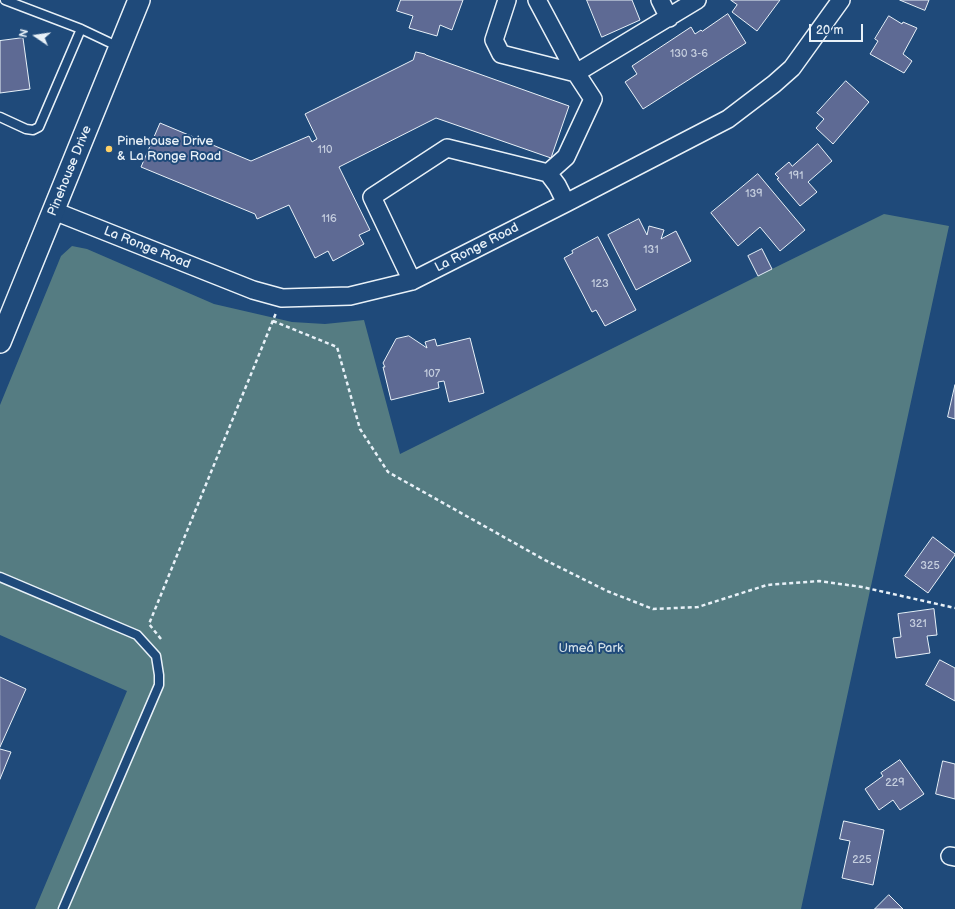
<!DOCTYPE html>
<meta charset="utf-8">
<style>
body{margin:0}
#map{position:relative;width:955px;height:909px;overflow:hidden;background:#1f4a7a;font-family:"Balsamiq Sans",sans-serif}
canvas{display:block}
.north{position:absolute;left:16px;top:16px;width:40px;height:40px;-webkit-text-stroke:3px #1f4a7a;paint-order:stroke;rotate:283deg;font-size:11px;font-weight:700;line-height:16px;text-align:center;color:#e8f1f8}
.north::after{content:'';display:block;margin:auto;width:14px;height:18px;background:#e8f1f8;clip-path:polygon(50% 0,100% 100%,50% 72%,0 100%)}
.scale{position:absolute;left:809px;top:24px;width:54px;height:18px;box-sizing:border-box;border:2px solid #e8f1f8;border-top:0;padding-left:5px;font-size:12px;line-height:14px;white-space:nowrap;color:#e8f1f8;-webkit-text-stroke:3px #1f4a7a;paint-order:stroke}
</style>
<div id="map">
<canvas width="955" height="909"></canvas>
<div class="north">N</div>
<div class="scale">20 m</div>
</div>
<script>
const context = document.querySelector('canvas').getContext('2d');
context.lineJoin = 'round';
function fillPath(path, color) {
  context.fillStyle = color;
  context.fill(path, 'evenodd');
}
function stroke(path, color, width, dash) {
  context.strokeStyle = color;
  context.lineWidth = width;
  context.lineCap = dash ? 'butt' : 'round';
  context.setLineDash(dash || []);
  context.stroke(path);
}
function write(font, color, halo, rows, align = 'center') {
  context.font = font + ' "Balsamiq Sans",sans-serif';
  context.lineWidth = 4;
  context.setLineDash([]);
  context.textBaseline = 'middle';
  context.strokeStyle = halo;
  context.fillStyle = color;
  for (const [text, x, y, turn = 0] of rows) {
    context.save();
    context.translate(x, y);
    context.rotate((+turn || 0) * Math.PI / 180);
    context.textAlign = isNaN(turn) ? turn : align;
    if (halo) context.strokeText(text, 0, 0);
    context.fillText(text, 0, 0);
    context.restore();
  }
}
fillPath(new Path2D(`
 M 884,214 L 949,226 L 801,909 L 35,909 L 127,691 L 0,635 L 0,405 L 61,256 L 72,246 L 87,249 L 214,304 L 292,322 L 325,324 L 364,320 L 400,454 L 772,269 Z`), '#557c82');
const building = new Path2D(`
 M 401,0 L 463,0 L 452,30 L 440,25 L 437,36 L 409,28 L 413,16 L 397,11 Z
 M 587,0 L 632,0 L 640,20 L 602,37 Z
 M 731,0 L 780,0 L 757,31 L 732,12 L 737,5 Z
 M 900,0 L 929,0 L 925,10 Z
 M 728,14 L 746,43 L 643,109 L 625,82 L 637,74 L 632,66 L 691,27 L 695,34 L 701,30 L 702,31 Z
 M 889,16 L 902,24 L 903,22 L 917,28 L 903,54 L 912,61 L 904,73 L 870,54 L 878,41 L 875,39 Z
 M 23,38 L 30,89 L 0,93 L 0,41 Z
 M 416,52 L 425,54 L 426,55 L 569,106 L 551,158 L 436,118 L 339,167 L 370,230 L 359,235 L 364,244 L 333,261 L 328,251 L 315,258 L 289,205 L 257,219 L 255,214 L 141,167 L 160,123 L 251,161 L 309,136 L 312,142 L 317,139 L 305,114 L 413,60 Z
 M 846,81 L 869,102 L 833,144 L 816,128 L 824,119 L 817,113 Z
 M 818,144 L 832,161 L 808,182 L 817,192 L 800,206 L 777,179 L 779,178 L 775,174 L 789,162 L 792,166 Z
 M 758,174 L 805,230 L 780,251 L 760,227 L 738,246 L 711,213 Z
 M 639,219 L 647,235 L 649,226 L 664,230 L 661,239 L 676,231 L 691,261 L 636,290 L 608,235 Z
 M 598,237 L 636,310 L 605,326 L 596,310 L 592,312 L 564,258 L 573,253 L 572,251 Z
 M 762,249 L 772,269 L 758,276 L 748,256 Z
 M 409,336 L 427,348 L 425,342 L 435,339 L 437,346 L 470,338 L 484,393 L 449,402 L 444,381 L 438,382 L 439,388 L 391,400 L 383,367 L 385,367 L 383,363 L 396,339 Z
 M 955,385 L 955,419 L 948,417 Z
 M 933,537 L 955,554 L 955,555 L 928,593 L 905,576 Z
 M 934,609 L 937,635 L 927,636 L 930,653 L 896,658 L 893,638 L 901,637 L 898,614 Z
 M 940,660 L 955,668 L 955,701 L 926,685 Z
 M 0,677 L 26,689 L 0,747 Z
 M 0,749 L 11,752 L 0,779 Z
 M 900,760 L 924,794 L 900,810 L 893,800 L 879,810 L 865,789 L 883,776 L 881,773 Z
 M 943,761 L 955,764 L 955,799 L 936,794 Z
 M 844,821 L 884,830 L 873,885 L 842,878 L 850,841 L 840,839 Z
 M 889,895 L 903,909 L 875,909 Z`);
fillPath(building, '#5e6a94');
stroke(building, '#e8f1f8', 1);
const service = new Path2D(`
 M 5,0 L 81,29 L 119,47
 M 0,117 L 26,129 L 33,130 L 39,127 L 81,29
 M 0,577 L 137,635 L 156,656 L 159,675 L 159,685 L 63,909`);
const minor = new Path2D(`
 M 507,0 L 494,40 L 501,54 L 576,73 L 697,0
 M 537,0 L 576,73 L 593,99 L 566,157 L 548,173
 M 660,0 L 669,18
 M 54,211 L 253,290 L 282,298 L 350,296 L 412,281 L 566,203 L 728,119 L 774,84 L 792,68 L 841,0
 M 412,281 L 372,197 L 447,148 L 548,173 L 557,185 L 566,203
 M 950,856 L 955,857`);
const tertiary = new Path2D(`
 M 0,342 L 139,0`);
stroke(service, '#e8f1f8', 11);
stroke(minor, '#e8f1f8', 20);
stroke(tertiary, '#e8f1f8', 24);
stroke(new Path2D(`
 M 273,321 L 337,347 L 360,429 L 388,472 L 543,559 L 607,591 L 653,609 L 698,607 L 767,585 L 819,581 L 862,587 L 955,608
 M 161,639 L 149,624 L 276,313`), '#e8f1f8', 2.5, [4, 3]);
stroke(service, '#1f4a7a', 8);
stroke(minor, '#1f4a7a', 17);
stroke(tertiary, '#1f4a7a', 21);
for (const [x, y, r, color] of [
 [109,149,4,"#ffd166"]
]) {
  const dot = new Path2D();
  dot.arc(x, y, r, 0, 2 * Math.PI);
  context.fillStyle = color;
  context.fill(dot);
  stroke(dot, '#1f4a7a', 1.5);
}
write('11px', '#c6cfdf', null, [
 ["130 3-6",689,54],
 ["110",325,150],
 ["191",796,176],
 ["139",754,194],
 ["116",329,219],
 ["131",651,250],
 ["123",600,284],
 ["107",432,374],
 ["325",930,566],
 ["321",918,624],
 ["229",895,783],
 ["225",862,860]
]);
write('13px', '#e8f1f8', '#1f4a7a', [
 ["Pinehouse Drive",117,142],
 ["& La Ronge Road",117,157]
], 'left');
write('13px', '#e8f1f8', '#1f4a7a', [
 ["Pinehouse Drive",70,171,-68],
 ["La Ronge Road",147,248,22],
 ["La Ronge Road",477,248,-27]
]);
write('13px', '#d2dfe6', '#1f4a7a', [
 ["Umeå Park",591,649]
]);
</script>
